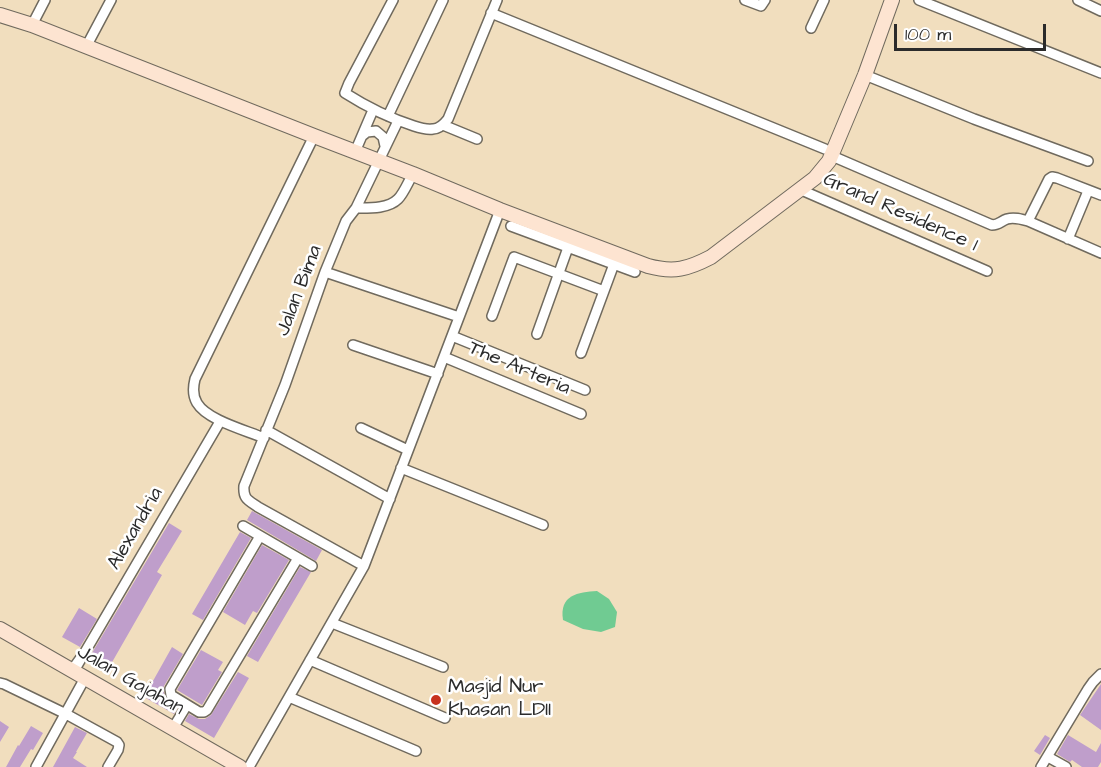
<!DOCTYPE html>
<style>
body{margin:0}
#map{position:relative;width:1101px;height:767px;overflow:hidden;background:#f1debe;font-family:"Architects Daughter",sans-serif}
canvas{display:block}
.scale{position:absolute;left:894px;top:24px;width:152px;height:27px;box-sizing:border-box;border:3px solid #2b2b2b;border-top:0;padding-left:8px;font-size:18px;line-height:21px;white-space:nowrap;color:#2b2b2b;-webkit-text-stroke:4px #fff;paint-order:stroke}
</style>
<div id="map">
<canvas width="1101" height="767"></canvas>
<div class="scale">100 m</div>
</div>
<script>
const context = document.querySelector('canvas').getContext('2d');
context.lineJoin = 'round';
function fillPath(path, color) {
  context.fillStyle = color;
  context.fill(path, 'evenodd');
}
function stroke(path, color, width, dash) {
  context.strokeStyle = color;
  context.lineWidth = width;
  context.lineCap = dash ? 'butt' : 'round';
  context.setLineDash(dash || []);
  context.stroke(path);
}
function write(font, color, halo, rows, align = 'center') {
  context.font = font + ' "Architects Daughter",sans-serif';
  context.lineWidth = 5;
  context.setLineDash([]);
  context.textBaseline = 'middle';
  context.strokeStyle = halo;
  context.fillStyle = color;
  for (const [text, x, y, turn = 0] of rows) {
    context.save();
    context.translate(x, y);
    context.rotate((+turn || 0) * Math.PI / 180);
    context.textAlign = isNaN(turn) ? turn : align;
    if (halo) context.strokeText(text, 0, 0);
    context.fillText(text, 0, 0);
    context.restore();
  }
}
fillPath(new Path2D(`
 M 597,591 L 609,599 L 617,612 L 615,627 L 601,632 L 583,629 L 563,620 C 559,595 578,592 597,591 Z`), '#70cb92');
fillPath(new Path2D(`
 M 252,511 L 322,550 L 316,561 L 247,520 Z
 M 169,523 L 182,531 L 157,572 L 162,575 L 111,664 L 92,653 Z
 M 240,532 L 251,538 L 203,620 L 192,614 Z
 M 262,545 L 289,560 L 257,613 L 253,611 L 245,625 L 223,612 Z
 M 300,567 L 311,572 L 258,662 L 247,656 Z
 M 79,608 L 97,619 L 80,647 L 62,637 Z
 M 172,647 L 183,654 L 164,686 L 163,689 L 166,699 L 178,707 L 174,714 L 144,697 Z
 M 201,650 L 223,662 L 218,670 L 222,672 L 202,705 L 177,690 Z
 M 238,672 L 249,678 L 214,738 L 185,721 L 189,714 L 199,719 L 205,719 L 211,715 Z
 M 1101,684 L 1101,730 L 1080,715 Z
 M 0,721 L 9,727 L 0,742 Z
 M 31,726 L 43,733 L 33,750 L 31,749 L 20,767 L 6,767 L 18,745 L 19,746 Z
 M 75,727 L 87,733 L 76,752 L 77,752 L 73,758 L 87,767 L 53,767 Z
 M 1045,735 L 1050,738 L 1040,755 L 1034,751 Z
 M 1068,735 L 1096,752 L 1101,743 L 1101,762 L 1098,767 L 1082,767 L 1072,760 L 1070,762 L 1057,754 Z`), '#bf9ecb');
const street = new Path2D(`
 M 393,0 L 349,83 L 345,93 C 367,107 389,118 414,126 C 420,128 426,130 433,129 C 439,129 444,124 448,119 L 497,0
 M 745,0 L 761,6 L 765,0
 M 919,0 L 1101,73
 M 1078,0 L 1101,11
 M 491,13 L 825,149
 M 32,25 L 45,0
 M 811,28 L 824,0
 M 86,47 L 111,0
 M 865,75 L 974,119 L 1088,161
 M 388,116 L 443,0
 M 443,125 L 477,139
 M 362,136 L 367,132 L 376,131 L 383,137 L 385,146
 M 355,152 L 373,110
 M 832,156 L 992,225 C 999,225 1001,221 1007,219 C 1014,217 1021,219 1028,221 L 1101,253
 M 799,189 L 987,271
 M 356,208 C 369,208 388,209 398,199 C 404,193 408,182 413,174
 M 1028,221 L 1049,179 L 1052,177 L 1057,178 L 1101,195
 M 511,226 L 635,272
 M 1068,239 L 1088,191
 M 325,272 L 459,317
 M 492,316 L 514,257 L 604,291
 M 537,334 L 570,242
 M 452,336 L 585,390
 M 353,345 L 438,374
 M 581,353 L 614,264
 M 444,357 L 581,414
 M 361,428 L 408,450
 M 266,430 L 390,499
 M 264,438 C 245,430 207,420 197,403 C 192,395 193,387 195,379 L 314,136
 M 401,468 L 543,525
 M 243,526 L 312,566
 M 260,536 L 170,689 L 171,695 L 199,712 L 204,712 L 207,710 L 298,558
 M 364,566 L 258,507 C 248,500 243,499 244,486 L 285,385 L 325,272 L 346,221 L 356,208 L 398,121
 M 332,623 L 443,667
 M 85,652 L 218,425
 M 310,660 L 445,718
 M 72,670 L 85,652 L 74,671
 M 0,683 L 4,684 L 66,714 L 117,742 L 119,745 L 118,750 L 108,767
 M 289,697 L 416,751
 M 173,728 L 187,705
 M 1048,757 L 1066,767
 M 36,767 L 85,678
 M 249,767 L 364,566 L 500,210
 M 1041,767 L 1088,689 L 1093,682 L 1101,674`);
const secondary = new Path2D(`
 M 0,15 L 32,25 L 314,136 L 413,174 L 500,210 L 648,266 C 674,273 688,269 711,257 L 815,178 L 829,161 L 865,75 L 892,0
 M 0,629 L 240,767`);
stroke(street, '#706a5e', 12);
stroke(secondary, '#706a5e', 16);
stroke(street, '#fff', 9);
stroke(secondary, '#fde4d1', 14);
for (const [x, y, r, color] of [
 [436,700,6,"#c8321e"]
]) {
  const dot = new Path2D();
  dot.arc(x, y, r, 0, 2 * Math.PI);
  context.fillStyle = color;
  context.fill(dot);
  stroke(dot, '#fff', 2);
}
write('20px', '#2b2b2b', '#fff', [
 ["Grand Residence 1",900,213,24],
 ["Jalan Bima",300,291,-69],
 ["The Arteria",519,369,23],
 ["Alexandria",136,529,-60],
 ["Jalan Gajahan",130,681,30]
]);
write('20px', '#2b2b2b', '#fff', [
 ["Masjid Nur",448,688],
 ["Khasan LDII",448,711]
], 'left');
</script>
